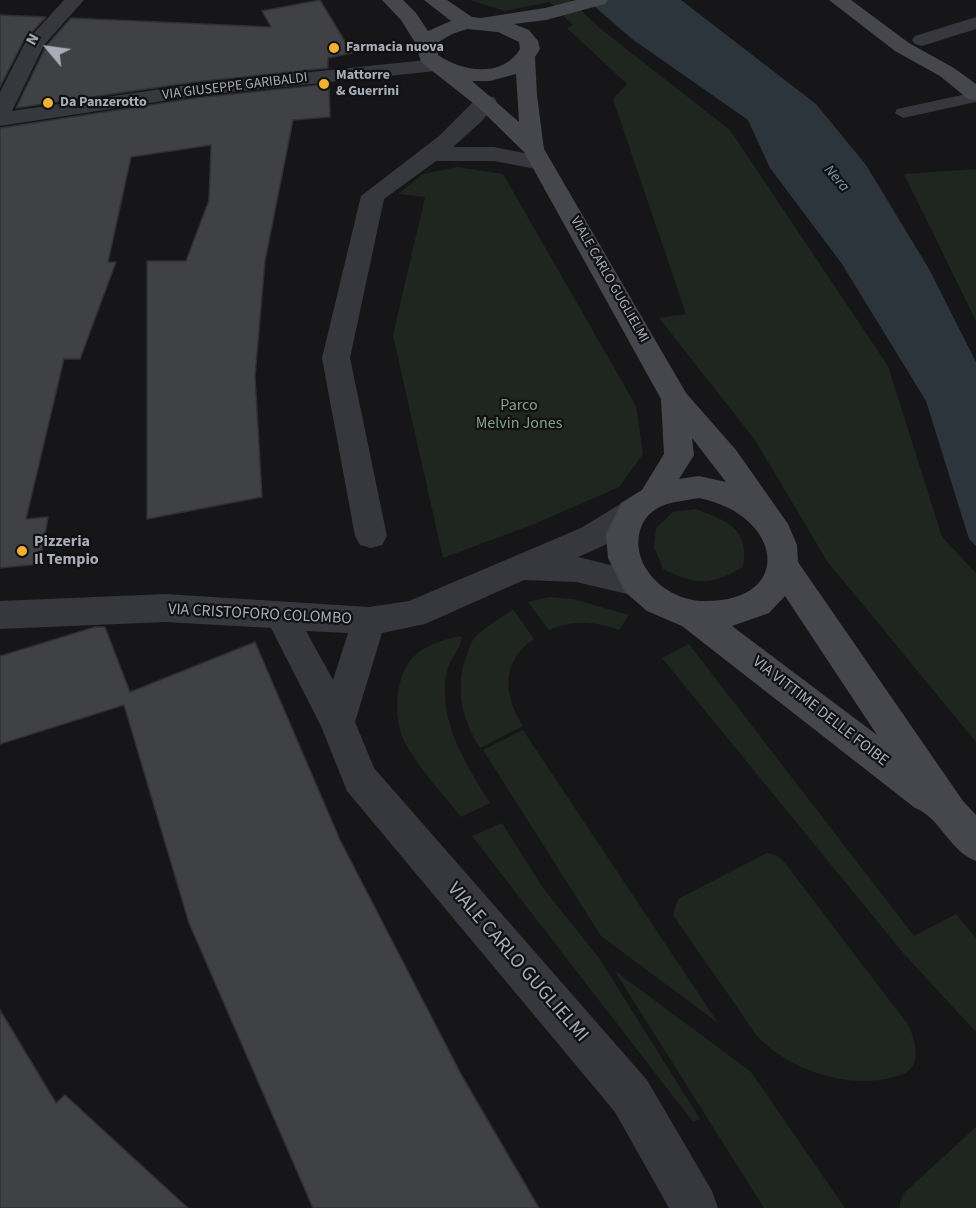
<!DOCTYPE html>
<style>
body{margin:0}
#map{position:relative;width:976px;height:1208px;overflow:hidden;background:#161618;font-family:"Source Sans 3",sans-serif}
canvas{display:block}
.north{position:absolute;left:18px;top:18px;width:60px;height:60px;-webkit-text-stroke:4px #111113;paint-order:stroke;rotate:299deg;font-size:16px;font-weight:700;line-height:24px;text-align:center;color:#a8adb8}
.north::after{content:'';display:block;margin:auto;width:21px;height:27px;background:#a8adb8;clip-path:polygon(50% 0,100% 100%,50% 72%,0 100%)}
</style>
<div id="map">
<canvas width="976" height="1208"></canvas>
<div class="north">N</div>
</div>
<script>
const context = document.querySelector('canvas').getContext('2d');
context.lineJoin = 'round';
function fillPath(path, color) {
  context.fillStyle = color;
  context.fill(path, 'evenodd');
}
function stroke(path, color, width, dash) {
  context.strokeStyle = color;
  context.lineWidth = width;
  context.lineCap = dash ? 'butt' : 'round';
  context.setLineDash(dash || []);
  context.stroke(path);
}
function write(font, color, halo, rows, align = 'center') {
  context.font = font + ' "Source Sans 3",sans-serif';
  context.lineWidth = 4.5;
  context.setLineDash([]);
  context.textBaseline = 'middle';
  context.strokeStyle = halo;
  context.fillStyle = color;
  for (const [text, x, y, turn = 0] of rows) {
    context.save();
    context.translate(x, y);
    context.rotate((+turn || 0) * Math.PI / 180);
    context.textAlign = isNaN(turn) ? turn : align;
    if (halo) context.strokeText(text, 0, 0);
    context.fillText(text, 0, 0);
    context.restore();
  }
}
fillPath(new Path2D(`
 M 470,0 L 570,0 L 602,30 L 730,130 L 888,366 L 942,537 L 976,573 L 976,742 L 827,561 L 755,440 L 659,318 L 686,314 L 613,99 L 627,84 L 567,28 L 573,25 L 549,2 L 505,11 Z
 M 457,167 L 503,174 L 636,406 L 643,454 L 619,487 L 534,524 L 443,558 L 393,335 L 425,197 L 398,194 L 423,174 Z
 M 976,169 L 976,321 L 904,174 Z
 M 696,509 C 727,521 750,529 743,567 C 710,586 696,585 663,569 L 654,547 L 656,528 L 673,512 Z
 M 549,597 L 573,599 L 629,615 L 619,630 C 593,621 574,620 549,630 L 528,602 Z
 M 513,609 L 534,639 C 501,661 503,695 523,726 L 480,748 C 462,720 454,687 467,655 C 469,649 471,642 475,637 C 485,627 501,618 513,609 Z
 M 462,636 C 461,649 448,661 446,674 C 439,723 465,763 490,803 L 461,817 C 442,793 420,770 405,743 C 392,718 394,670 419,652 C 431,644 447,638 462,636 Z
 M 689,644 L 914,936 L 956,914 L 976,938 L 976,1032 L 904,954 L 662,658 Z
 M 523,730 L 718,1023 L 601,936 L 483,750 Z
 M 502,823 L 543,888 L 599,958 L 700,1119 L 693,1122 L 472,836 Z
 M 767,853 L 778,856 L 785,863 L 909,1026 C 915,1041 923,1066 903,1074 C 858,1092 794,1073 760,1039 C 750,1028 742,1013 733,1001 C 713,973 693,944 673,915 L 678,899 Z
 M 614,970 L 751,1072 L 845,1208 L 764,1208 Z
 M 976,1127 L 976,1208 L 900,1208 L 900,1202 L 905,1192 Z`), '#1e261f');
fillPath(new Path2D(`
 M 587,0 L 681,0 L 816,104 L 866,165 L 929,269 L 976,362 L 976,546 L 969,539 L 926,401 L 842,264 L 770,168 L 748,120 L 632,39 Z`), '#2c353c');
const building = new Path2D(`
 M 320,0 L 352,53 L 328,58 L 328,68 L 195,82 L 16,108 L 46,46 L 71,18 L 271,27 L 262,11 Z
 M 0,15 L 46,17 L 23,42 L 0,87 Z
 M 329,84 L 330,117 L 293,120 L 265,261 L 255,376 L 262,497 L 147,519 L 147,261 L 186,261 L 209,200 L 211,145 L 131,157 L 108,262 L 116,262 L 80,359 L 64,359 L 26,519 L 48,517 L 40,564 L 0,568 L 0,128 L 195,98 Z
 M 95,627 L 105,627 L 130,692 L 255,642 L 340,840 L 462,1076 L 539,1208 L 313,1208 L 189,923 L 124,705 L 0,744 L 0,656 Z
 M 0,1010 L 56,1103 L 65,1095 L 188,1208 L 0,1208 Z`);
fillPath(building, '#404145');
stroke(building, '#303034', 1.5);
fillPath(new Path2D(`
 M 976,92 L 976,102 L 903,118 L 895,113 L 897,109 Z`), '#37383d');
fillPath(new Path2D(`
 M 64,0 L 84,0 L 44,45 L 12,111 L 195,84 L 436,59 L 443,61 L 446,65 L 443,69 L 436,71 L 195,96 L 0,126 L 0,92 L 25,43 Z
 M 976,17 L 976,29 L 922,46 L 915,44 L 912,40 L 915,36 Z
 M 486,96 L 494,97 L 497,102 L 482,121 L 453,147 L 494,147 L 549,158 L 552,163 L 549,168 L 541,170 L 494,161 L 436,161 L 384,199 L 350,358 L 387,536 L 382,545 L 371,548 L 360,545 L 355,536 L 322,358 L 361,196 L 439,136 L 478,97 Z
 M 633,499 L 644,503 L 648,511 C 636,533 601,547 578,557 L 647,574 L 652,583 L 647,592 L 636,596 L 576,582 L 524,580 L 425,624 L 382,633 L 355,722 L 374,768 L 647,1080 L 712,1191 L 718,1208 L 669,1208 L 615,1112 L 347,791 L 321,726 L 271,628 L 166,622 L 0,629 L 0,601 L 166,594 L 369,607 L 409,601 L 581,528 L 622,503 ZM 306,631 L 348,633 L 333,680 Z`), '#37383d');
fillPath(new Path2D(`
 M 382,0 L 403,0 L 416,13 L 428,31 L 451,21 L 424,0 L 447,0 L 472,17 L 481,18 L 545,8 L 576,0 L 608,0 L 605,4 L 546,20 L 514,24 L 529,30 L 538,41 L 540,49 L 535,57 L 537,95 L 544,149 L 686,393 L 736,450 L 788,524 L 797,545 L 798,562 L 963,801 L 976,815 L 976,861 C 948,850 941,818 915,808 L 682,626 L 647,611 L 625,592 L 608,558 L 606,534 L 617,512 L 621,503 L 642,490 L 664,454 L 661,399 L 524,152 L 478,107 L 421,62 L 416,44 L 401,20 ZM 467,29 L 498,32 L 519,42 L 520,49 C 503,78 462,72 438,55 L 437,43 L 452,34 ZM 516,74 L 519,122 L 472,81 L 490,81 ZM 692,438 L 726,482 L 699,476 L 679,479 L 694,455 ZM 699,498 C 784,515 796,604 701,601 C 681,600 658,588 647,570 C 631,546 637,513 667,504 C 678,501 689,500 699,498 ZM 785,596 L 877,735 L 732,626 L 769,613 Z
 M 829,0 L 851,0 L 909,43 L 954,68 L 976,84 L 976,100 L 968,99 L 940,76 L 895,51 Z`), '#45474d');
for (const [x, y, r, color] of [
 [334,48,6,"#f2b134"],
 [324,84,6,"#f2b134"],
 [48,103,6,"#f2b134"],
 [22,551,6,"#f2b134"]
]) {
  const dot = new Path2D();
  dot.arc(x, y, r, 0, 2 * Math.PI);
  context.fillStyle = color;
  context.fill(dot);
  stroke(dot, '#111113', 2);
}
write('bold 14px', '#a8adb8', '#111113', [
 ["Farmacia nuova",346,48],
 ["Mattorre",336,76],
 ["& Guerrini",336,92],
 ["Da Panzerotto",60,103]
], 'left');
write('14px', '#a8adb8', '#111113', [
 ["VIA GIUSEPPE GARIBALDI",235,87,-7],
 ["VIALE CARLO GUGLIELMI",609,280,60]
]);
write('italic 15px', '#7f9bb3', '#111113', [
 ["Nera",836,179,49]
]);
write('16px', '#7fa381', '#111113', [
 ["Parco",519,406],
 ["Melvin Jones",519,424]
]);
write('bold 16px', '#a8adb8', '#111113', [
 ["Pizzeria",34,542],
 ["Il Tempio",34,560]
], 'left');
write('16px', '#a8adb8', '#111113', [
 ["VIA CRISTOFORO COLOMBO",260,615,3],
 ["VIA VITTIME DELLE FOIBE",820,712,38]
]);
write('20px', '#a8adb8', '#111113', [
 ["VIALE CARLO GUGLIELMI",517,963,49]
]);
</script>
